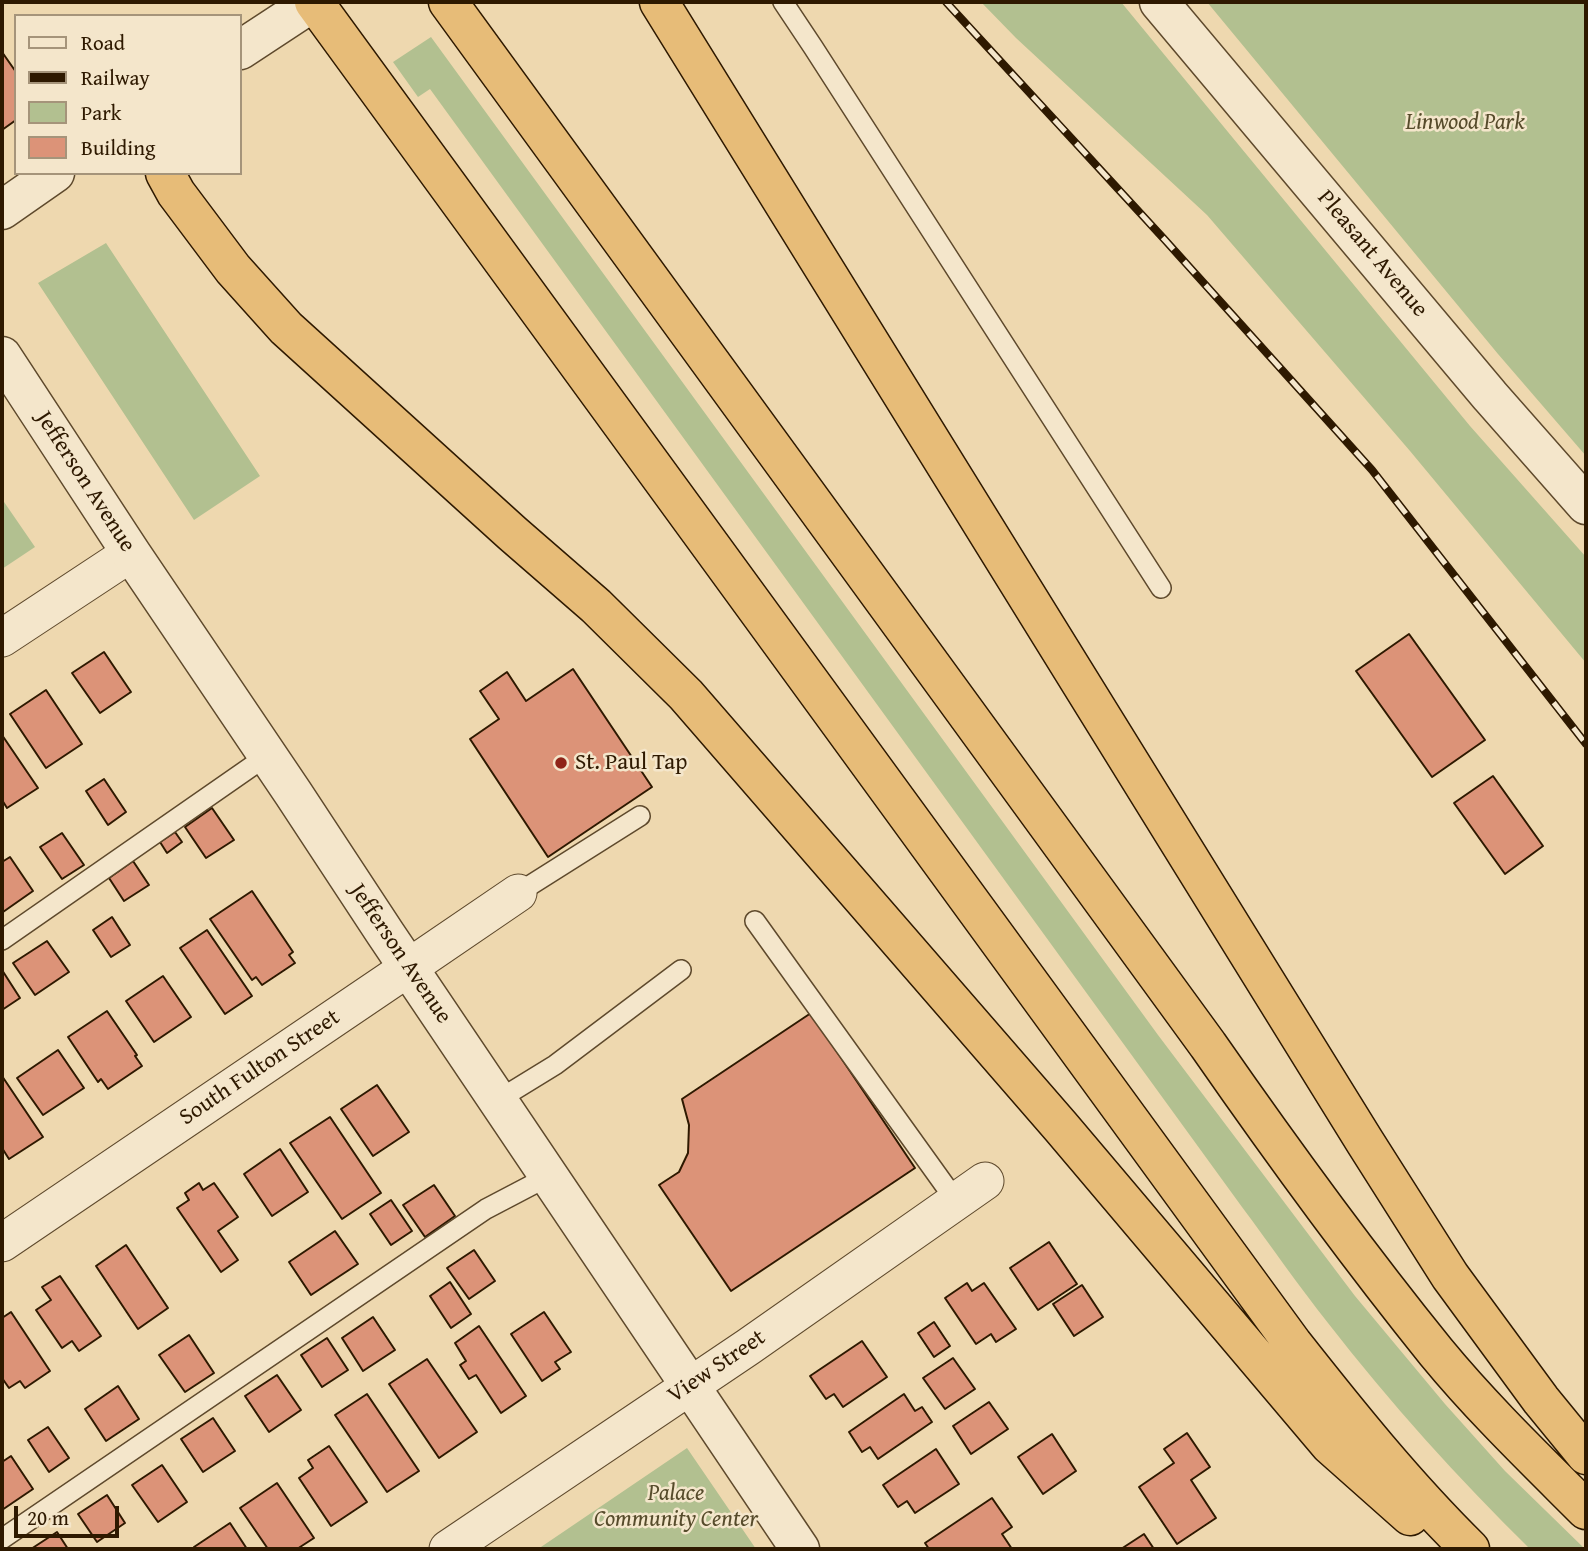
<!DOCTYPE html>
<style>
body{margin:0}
#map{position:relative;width:1588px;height:1551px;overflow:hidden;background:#eed8af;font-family:"Gentium Book Plus",serif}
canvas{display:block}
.frame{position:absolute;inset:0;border:4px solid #2e1900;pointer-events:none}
.legend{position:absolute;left:14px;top:14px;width:228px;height:161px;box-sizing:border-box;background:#f4e6cb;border:2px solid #a5947a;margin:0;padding:9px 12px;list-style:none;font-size:21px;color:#2e1900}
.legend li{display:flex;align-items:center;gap:14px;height:35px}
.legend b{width:35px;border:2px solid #a5947a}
.scale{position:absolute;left:14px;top:1506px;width:105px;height:32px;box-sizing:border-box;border:4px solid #2e1900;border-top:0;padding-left:9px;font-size:21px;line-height:24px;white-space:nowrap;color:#2e1900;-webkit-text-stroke:5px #f4e6cb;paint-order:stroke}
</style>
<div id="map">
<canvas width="1588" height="1551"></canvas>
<div class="frame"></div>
<ul class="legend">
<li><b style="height:9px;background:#f4e6cb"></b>Road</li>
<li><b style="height:9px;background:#2e1900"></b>Railway</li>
<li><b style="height:19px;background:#b2c090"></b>Park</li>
<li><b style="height:19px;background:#dc9378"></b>Building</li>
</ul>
<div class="scale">20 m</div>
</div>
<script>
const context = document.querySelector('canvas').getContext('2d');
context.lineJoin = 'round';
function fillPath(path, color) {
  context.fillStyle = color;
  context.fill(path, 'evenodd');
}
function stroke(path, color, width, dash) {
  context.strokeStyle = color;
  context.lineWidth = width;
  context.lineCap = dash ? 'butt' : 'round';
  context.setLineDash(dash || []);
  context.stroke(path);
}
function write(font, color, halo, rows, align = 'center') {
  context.font = font + ' "Gentium Book Plus",serif';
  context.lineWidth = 5;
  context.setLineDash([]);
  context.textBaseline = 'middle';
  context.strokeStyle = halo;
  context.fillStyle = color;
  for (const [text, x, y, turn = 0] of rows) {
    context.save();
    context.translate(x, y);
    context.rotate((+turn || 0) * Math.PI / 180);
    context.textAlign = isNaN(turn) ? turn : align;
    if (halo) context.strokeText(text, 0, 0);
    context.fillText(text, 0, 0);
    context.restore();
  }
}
fillPath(new Path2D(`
 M 981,2 L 1121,2 L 1470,426 L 1586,557 L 1586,663 L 1410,451 L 1207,215 L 1016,38 Z
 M 1207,2 L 1586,2 L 1586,456 L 1498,354 Z
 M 431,37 L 1158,1035 L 1355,1296 L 1445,1404 L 1505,1471 L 1585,1549 L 1530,1549 C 1458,1478 1390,1403 1328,1323 C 1298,1285 1271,1246 1242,1207 L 430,89 L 418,97 L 393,62 Z
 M 106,243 L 260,476 L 194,520 L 38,283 Z
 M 2,499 L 35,547 L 2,569 Z
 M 687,1448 L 756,1549 L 538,1549 Z`), '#b2c090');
const building = new Path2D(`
 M 2,52 L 16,72 L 16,120 L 2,130 Z
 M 1409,634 L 1485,740 L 1432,777 L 1356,671 Z
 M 104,652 L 131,692 L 100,713 L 72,673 Z
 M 573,669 L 652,787 L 548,857 L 470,739 L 499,719 L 480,691 L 507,672 L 526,701 Z
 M 46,690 L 82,744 L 46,768 L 10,714 Z
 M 2,735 L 38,788 L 7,808 L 2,800 Z
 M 1493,776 L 1543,846 L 1505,874 L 1454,803 Z
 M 104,779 L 126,812 L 108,825 L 86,791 Z
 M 212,808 L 234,840 L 206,858 L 185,827 Z
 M 175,832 L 182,842 L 167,853 L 160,842 Z
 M 62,833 L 84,865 L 62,879 L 40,847 Z
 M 10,857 L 33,891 L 3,912 L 2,862 Z
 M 133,861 L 149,885 L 124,901 L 109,878 Z
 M 252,891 L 293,952 L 289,955 L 295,963 L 262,985 L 256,977 L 252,980 L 210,919 Z
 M 112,917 L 130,945 L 111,957 L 93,930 Z
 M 207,930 L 252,996 L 225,1014 L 180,948 Z
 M 47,941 L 69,972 L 35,995 L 13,963 Z
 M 2,970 L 20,998 L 2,1010 Z
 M 163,976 L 191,1017 L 154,1042 L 126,1001 Z
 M 107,1011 L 137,1055 L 135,1056 L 142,1066 L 108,1089 L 101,1079 L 98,1082 L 68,1037 Z
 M 811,1013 L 915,1168 L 731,1291 L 659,1185 L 679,1172 L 688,1153 L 689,1125 L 682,1099 Z
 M 58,1050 L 84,1088 L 43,1115 L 17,1078 Z
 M 2,1076 L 43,1137 L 9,1159 L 2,1148 Z
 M 377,1085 L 409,1132 L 373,1156 L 341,1109 Z
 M 330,1117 L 381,1193 L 342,1219 L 290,1143 Z
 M 280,1149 L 308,1192 L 272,1216 L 244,1174 Z
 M 199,1183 L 203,1190 L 214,1183 L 238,1217 L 218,1231 L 238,1260 L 221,1272 L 177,1208 L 189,1200 L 185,1193 Z
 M 434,1185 L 455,1216 L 425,1237 L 403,1205 Z
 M 391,1200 L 412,1231 L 391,1245 L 370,1214 Z
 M 335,1231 L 358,1264 L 311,1295 L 289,1262 Z
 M 1049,1242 L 1077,1284 L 1038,1310 L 1010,1268 Z
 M 126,1245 L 168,1308 L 138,1329 L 96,1266 Z
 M 474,1250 L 495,1281 L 469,1299 L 447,1268 Z
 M 60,1276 L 101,1336 L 79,1351 L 72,1341 L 62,1348 L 36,1310 L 51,1300 L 42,1287 Z
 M 450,1282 L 471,1314 L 451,1328 L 430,1296 Z
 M 967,1283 L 972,1291 L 984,1283 L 1016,1329 L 996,1342 L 991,1334 L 976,1344 L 945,1298 Z
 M 1082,1285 L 1103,1317 L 1074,1336 L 1053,1304 Z
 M 11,1312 L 50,1371 L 25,1388 L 20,1381 L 9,1388 L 2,1378 L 2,1318 Z
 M 544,1312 L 571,1352 L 555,1362 L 560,1369 L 542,1381 L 511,1334 Z
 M 373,1317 L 395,1350 L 363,1371 L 342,1338 Z
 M 934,1322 L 950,1346 L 934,1357 L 918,1333 Z
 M 479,1326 L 526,1396 L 501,1413 L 476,1375 L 469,1379 L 460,1365 L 466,1361 L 455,1343 Z
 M 189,1335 L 214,1373 L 185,1392 L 159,1355 Z
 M 327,1338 L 348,1370 L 322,1387 L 301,1355 Z
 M 862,1341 L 887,1377 L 843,1407 L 834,1394 L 826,1399 L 810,1376 Z
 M 953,1358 L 975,1389 L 945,1409 L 923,1378 Z
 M 427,1359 L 477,1432 L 439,1458 L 389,1384 Z
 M 277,1375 L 301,1410 L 269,1432 L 245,1396 Z
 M 118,1386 L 139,1419 L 106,1441 L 85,1409 Z
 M 367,1394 L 419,1471 L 387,1492 L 335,1415 Z
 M 904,1394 L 915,1411 L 922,1407 L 932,1422 L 878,1459 L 870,1447 L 862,1452 L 849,1432 Z
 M 989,1402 L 1008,1429 L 971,1454 L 953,1426 Z
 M 213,1418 L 235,1451 L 203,1472 L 181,1439 Z
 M 48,1427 L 69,1458 L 49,1472 L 28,1440 Z
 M 1187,1433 L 1210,1467 L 1191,1480 L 1216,1518 L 1177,1544 L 1139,1487 L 1174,1463 L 1164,1449 Z
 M 1052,1434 L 1076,1471 L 1043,1494 L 1018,1457 Z
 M 329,1446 L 367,1502 L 331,1526 L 299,1478 L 313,1468 L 308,1460 Z
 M 936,1449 L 959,1484 L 915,1513 L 907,1501 L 898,1507 L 883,1485 Z
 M 11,1456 L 33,1489 L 2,1510 L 2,1462 Z
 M 162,1465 L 187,1502 L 158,1522 L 132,1485 Z
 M 277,1483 L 314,1538 L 297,1549 L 268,1549 L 240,1508 Z
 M 107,1495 L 125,1523 L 97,1542 L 78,1514 Z
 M 992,1498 L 1012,1527 L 1002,1534 L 1012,1549 L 929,1549 L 925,1543 Z
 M 230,1523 L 247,1549 L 195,1549 L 194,1547 Z
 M 57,1532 L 68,1549 L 31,1549 Z
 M 1144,1534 L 1154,1549 L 1121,1549 Z`);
fillPath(building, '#dc9378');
stroke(building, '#2e1900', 2);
const service = new Path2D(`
 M 783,2 L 813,47 L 1161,588
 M 518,893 L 640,816
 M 755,921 L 956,1201
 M 2,940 L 268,755
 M 498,1100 L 555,1065 L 681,970
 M 2,1539 L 486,1209 L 549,1176`);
const minor = new Path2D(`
 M 2,638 L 131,553
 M 2,1243 L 408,968 L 518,893
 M 448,1549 L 748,1347 L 985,1181`);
const tertiary = new Path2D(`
 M 1159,2 L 1490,396 L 1586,505
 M 240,50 L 313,2
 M 2,210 L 55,173
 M 2,356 L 131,553 L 293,793 L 385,933 L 800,1549`);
const motorway = new Path2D(`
 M 314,2 L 1293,1344 C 1349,1415 1406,1486 1470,1549
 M 448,2 L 1208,1045 C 1281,1150 1356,1253 1436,1352 C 1482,1408 1535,1459 1586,1510
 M 659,2 L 1365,1142 L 1450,1276 L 1541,1400 L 1586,1455
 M 165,173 L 176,193 L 233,269 L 286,328 L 512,533 L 596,606 L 686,695 L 1061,1127 L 1330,1445 L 1410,1516`);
stroke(service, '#5e492c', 22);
stroke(minor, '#5e492c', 39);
stroke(tertiary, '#5e492c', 41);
stroke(motorway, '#2e1900', 41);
stroke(service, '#f4e6cb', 19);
stroke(minor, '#f4e6cb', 37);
stroke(tertiary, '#f4e6cb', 38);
stroke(motorway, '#e7bc78', 38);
const rail = new Path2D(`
 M 946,2 L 1165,240 L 1372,470 L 1586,744`);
stroke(rail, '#2e1900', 8);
stroke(rail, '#f4e6cb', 5, [16]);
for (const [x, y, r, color] of [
 [561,763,7,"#8f2418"]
]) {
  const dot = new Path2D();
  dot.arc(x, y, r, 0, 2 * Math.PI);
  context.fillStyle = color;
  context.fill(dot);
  stroke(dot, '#f4e6cb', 2.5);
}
write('italic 23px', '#564b2b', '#f4e6cb', [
 ["Linwood Park",1465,123],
 ["Palace",676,1494],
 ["Community Center",676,1520]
]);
write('23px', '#2e1900', '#f4e6cb', [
 ["Pleasant Avenue",1372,254,50],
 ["Jefferson Avenue",85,482,57],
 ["Jefferson Avenue",400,954,56],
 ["South Fulton Street",260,1068,-34],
 ["View Street",717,1367,-34]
]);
write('23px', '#2e1900', '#f4e6cb', [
 ["St. Paul Tap",575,763]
], 'left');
</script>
